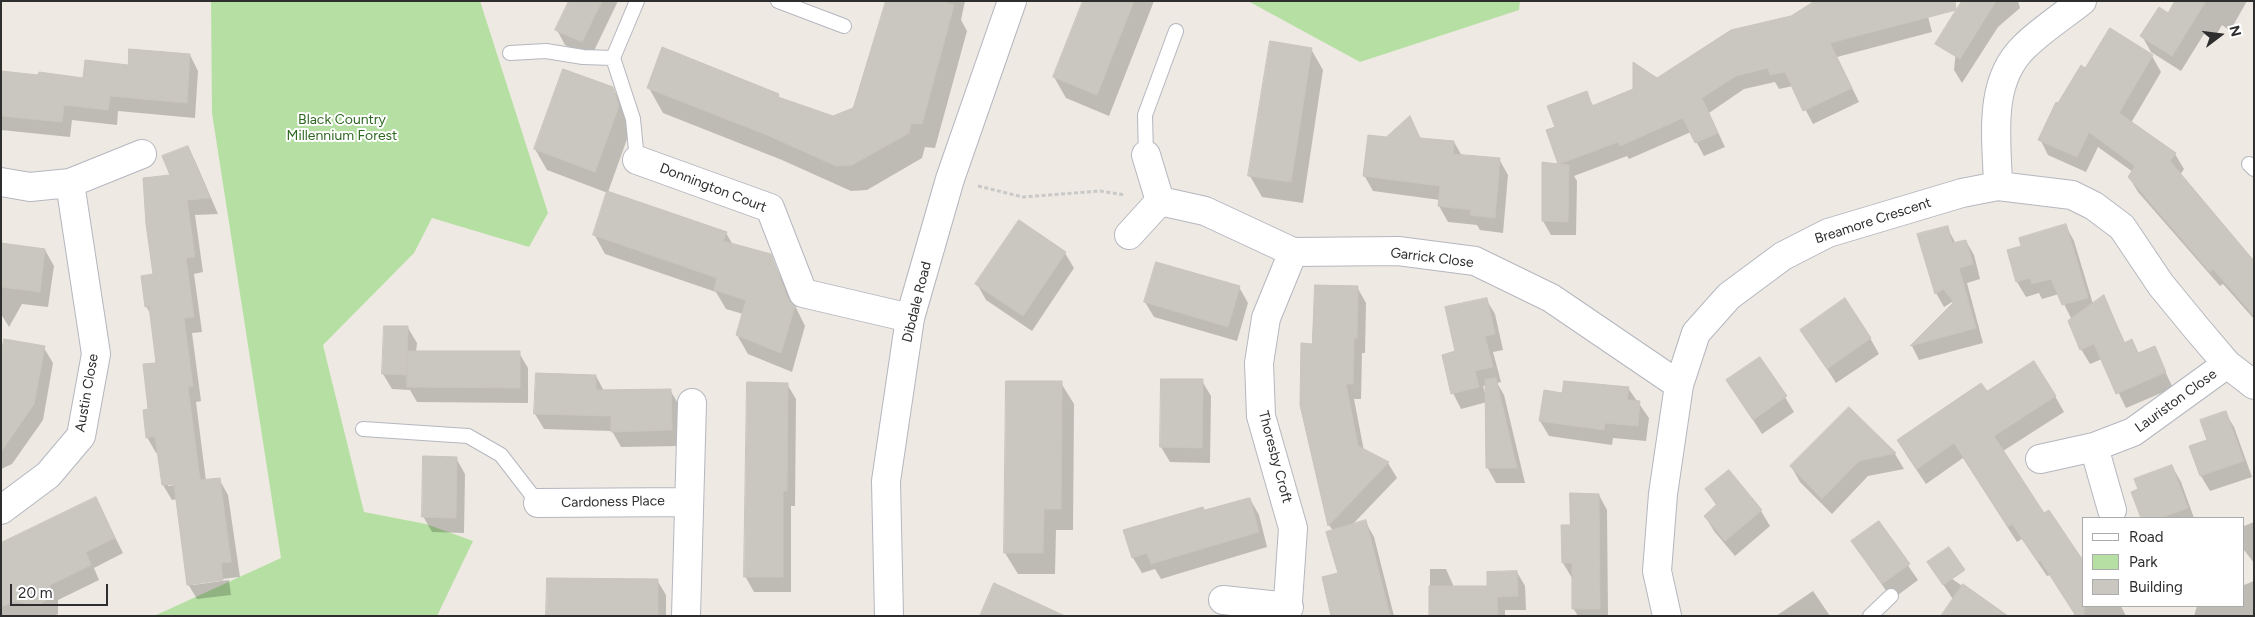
<!DOCTYPE html>
<style>
body{margin:0}
#map{position:relative;width:2255px;height:617px;overflow:hidden;background:#eee9e2;font-family:Figtree,sans-serif}
canvas{display:block}
.frame{position:absolute;inset:0;border:2px solid #2e2e2e;pointer-events:none}
.legend{position:absolute;left:2082px;top:517px;width:162px;height:90px;box-sizing:border-box;background:#fff;border:1px solid #ababab;margin:0;padding:6px 9px;list-style:none;font-size:15px;color:#2e2e2e}
.legend li{display:flex;align-items:center;gap:10px;height:25px}
.legend b{width:25px;border:1px solid #ababab}
.north{position:absolute;left:2195px;top:10px;width:50px;height:50px;-webkit-text-stroke:4px #fff;paint-order:stroke;rotate:75deg;font-size:14px;font-weight:700;line-height:20px;text-align:center;color:#2e2e2e}
.north::after{content:'';display:block;margin:auto;width:18px;height:22px;background:#2e2e2e;clip-path:polygon(50% 0,100% 100%,50% 72%,0 100%)}
.scale{position:absolute;left:10px;top:584px;width:98px;height:22px;box-sizing:border-box;border:2px solid #2e2e2e;border-top:0;padding-left:6px;font-size:15px;line-height:18px;white-space:nowrap;color:#2e2e2e;-webkit-text-stroke:4px #fff;paint-order:stroke}
</style>
<div id="map">
<canvas width="2255" height="617"></canvas>
<div class="frame"></div>
<ul class="legend">
<li><b style="height:6px;background:#fff"></b>Road</li>
<li><b style="height:14px;background:#b6e0a3"></b>Park</li>
<li><b style="height:14px;background:#cac7c0"></b>Building</li>
</ul>
<div class="north">N</div>
<div class="scale">20 m</div>
</div>
<script>
const context = document.querySelector('canvas').getContext('2d');
context.lineJoin = 'round';
function fillPath(path, color) {
  context.fillStyle = color;
  context.fill(path, 'evenodd');
}
function stroke(path, color, width, dash) {
  context.strokeStyle = color;
  context.lineWidth = width;
  context.lineCap = dash ? 'butt' : 'round';
  context.setLineDash(dash || []);
  context.stroke(path);
}
function write(font, color, halo, rows, align = 'center') {
  context.font = font + ' Figtree,sans-serif';
  context.lineWidth = 4;
  context.setLineDash([]);
  context.textBaseline = 'middle';
  context.strokeStyle = halo;
  context.fillStyle = color;
  for (const [text, x, y, turn = 0] of rows) {
    context.save();
    context.translate(x, y);
    context.rotate((+turn || 0) * Math.PI / 180);
    context.textAlign = isNaN(turn) ? turn : align;
    if (halo) context.strokeText(text, 0, 0);
    context.fillText(text, 0, 0);
    context.restore();
  }
}
fillPath(new Path2D(`
 M 211,1 L 480,1 L 548,213 L 529,247 L 432,218 L 414,253 L 323,345 L 364,512 L 426,524 L 473,541 L 437,616 L 154,616 L 281,558 L 212,113 Z
 M 1248,1 L 1520,1 L 1519,10 L 1360,62 Z`), '#b6e0a3');
fillPath(new Path2D(`
 M 570,1 L 618,1 L 591,57 L 565,45 L 557,30 Z
 M 887,1 L 945,1 L 943,9 L 945,9 L 947,1 L 965,1 L 961,20 L 967,31 L 935,148 L 925,147 L 922,158 L 867,190 L 851,191 L 782,160 L 663,113 L 649,88 L 778,95 L 781,100 L 833,117 L 854,109 Z
 M 1084,1 L 1154,1 L 1109,116 L 1066,98 L 1054,77 Z
 M 1924,1 L 1932,32 L 1837,57 L 1859,102 L 1813,124 L 1793,86 L 1779,89 L 1775,82 L 1744,89 L 1709,113 L 1725,147 L 1704,156 L 1691,132 L 1629,159 L 1627,156 L 1574,176 L 1577,181 L 1576,235 L 1551,235 L 1543,221 L 1560,166 L 1548,131 L 1557,128 L 1586,93 L 1594,107 L 1657,80 Z
 M 1961,1 L 2018,1 L 2020,8 L 1998,27 L 1962,83 L 1954,70 Z
 M 2177,1 L 2247,1 L 2230,31 L 2222,25 L 2213,40 L 2204,34 L 2181,71 L 2151,52 L 2142,36 L 2169,15 Z
 M 2110,29 L 2152,56 L 2161,72 L 2131,123 L 2175,154 L 2184,169 L 2180,175 L 2254,261 L 2254,319 L 2223,284 L 2220,286 L 2138,192 L 2129,177 L 2133,172 L 2098,147 L 2086,172 L 2048,155 L 2040,139 L 2059,105 L 2085,69 Z
 M 1311,49 L 1323,70 L 1303,203 L 1262,197 L 1250,176 Z
 M 190,55 L 198,71 L 195,118 L 118,111 L 117,125 L 72,120 L 70,137 L 1,130 L 1,73 L 84,79 L 129,67 Z
 M 613,88 L 625,110 L 631,128 L 608,192 L 726,233 L 733,245 L 770,255 L 805,326 L 792,372 L 748,354 L 737,335 L 743,314 L 726,309 L 716,292 L 605,254 L 594,234 L 608,193 L 547,170 L 535,149 Z
 M 1410,118 L 1421,139 L 1454,142 L 1462,156 L 1499,159 L 1508,175 L 1503,233 L 1480,230 L 1477,225 L 1448,222 L 1439,206 L 1440,200 L 1373,191 L 1364,175 L 1386,139 Z
 M 188,147 L 196,163 L 218,214 L 195,215 L 203,272 L 194,274 L 202,332 L 192,333 L 201,401 L 196,402 L 206,481 L 219,479 L 228,495 L 240,577 L 193,582 L 193,585 L 229,580 L 231,595 L 197,599 L 188,584 L 178,499 L 172,500 L 163,485 L 159,452 L 156,453 L 147,437 L 158,364 L 151,315 L 146,306 L 154,276 L 172,176 ZM 168,483 L 181,484 L 168,486 Z
 M 2066,226 L 2074,241 L 2093,304 L 2104,296 L 2125,343 L 2132,341 L 2139,354 L 2154,348 L 2173,388 L 2126,408 L 2102,359 L 2090,364 L 2081,349 L 2072,320 L 2059,294 L 2042,299 L 2039,293 L 2026,297 L 2017,282 L 2008,251 L 2023,247 Z
 M 1947,227 L 1956,244 L 1966,241 L 1974,255 L 1980,279 L 1967,283 L 1983,343 L 1919,360 L 1912,346 L 1954,304 L 1952,302 L 1944,307 L 1936,293 L 1919,235 Z
 M 1,244 L 45,250 L 54,266 L 48,307 L 22,304 L 9,327 L 1,314 Z
 M 1065,253 L 1074,268 L 1032,331 L 986,300 L 977,284 Z
 M 1239,287 L 1248,303 L 1237,341 L 1154,317 L 1145,302 Z
 M 1357,287 L 1366,303 L 1365,353 L 1362,353 L 1361,399 L 1354,399 L 1364,451 L 1388,463 L 1397,478 L 1352,525 L 1365,521 L 1374,537 L 1394,616 L 1332,616 L 1340,574 L 1333,531 L 1329,525 L 1301,405 L 1314,345 Z
 M 1486,299 L 1495,314 L 1503,350 L 1493,352 L 1501,382 L 1497,383 L 1504,395 L 1525,483 L 1496,483 L 1487,467 L 1487,402 L 1461,409 L 1453,393 L 1457,352 ZM 1487,385 L 1486,396 L 1483,386 Z
 M 408,328 L 417,343 L 416,352 L 519,353 L 528,368 L 528,403 L 417,402 L 410,390 L 392,389 L 383,374 Z
 M 1802,330 L 1870,338 L 1879,354 L 1836,383 Z
 M 44,348 L 53,363 L 43,420 L 12,464 L 1,469 L 1,364 Z
 M 596,376 L 604,391 L 670,390 L 679,405 L 680,446 L 621,447 L 612,431 L 544,429 L 535,414 Z
 M 1202,381 L 1211,396 L 1210,463 L 1170,462 L 1161,447 Z
 M 1728,381 L 1785,397 L 1794,412 L 1762,434 Z
 M 1061,383 L 1074,404 L 1073,530 L 1056,530 L 1055,574 L 1018,574 L 1005,553 Z
 M 787,384 L 796,399 L 795,506 L 791,506 L 791,592 L 754,592 L 745,576 Z
 M 1628,388 L 1649,418 L 1646,441 L 1613,438 L 1612,445 L 1549,436 L 1540,421 L 1563,395 Z
 M 1987,393 L 2055,396 L 2064,412 L 2003,451 L 2044,515 L 2084,606 L 2121,606 L 2126,616 L 2074,616 L 2074,613 L 2050,575 L 2047,576 L 2022,539 L 2017,542 L 1963,458 L 1926,484 L 1907,456 L 1898,441 Z
 M 1849,409 L 1895,454 L 1904,469 L 1868,476 L 1832,514 L 1800,482 L 1791,466 Z
 M 2225,412 L 2234,427 L 2252,477 L 2210,491 L 2201,476 L 2191,447 L 2209,440 Z
 M 456,458 L 465,474 L 464,533 L 432,532 L 423,516 Z
 M 2172,466 L 2181,482 L 2194,518 L 2142,518 L 2133,493 Z
 M 1728,471 L 1761,511 L 1770,526 L 1735,556 L 1714,531 L 1705,516 L 1717,506 L 1706,490 Z
 M 1599,495 L 1607,510 L 1608,616 L 1578,616 L 1573,608 L 1574,578 L 1572,578 L 1563,563 L 1571,527 Z
 M 96,499 L 123,553 L 94,568 L 99,580 L 58,600 L 58,614 L 54,616 L 1,616 L 1,560 Z
 M 1250,499 L 1259,515 L 1267,547 L 1161,579 L 1155,569 L 1142,573 L 1133,558 L 1204,512 Z
 M 1878,522 L 1918,580 L 1898,595 L 1889,595 L 1852,541 Z
 M 2254,522 L 2254,563 L 2244,550 L 2244,526 Z
 M 1929,563 L 1990,605 L 1964,616 Z
 M 1430,569 L 1446,569 L 1454,587 L 1488,587 L 1517,572 L 1525,586 L 1526,610 L 1505,610 L 1505,616 L 1430,616 Z
 M 657,580 L 666,595 L 666,616 L 547,616 Z
 M 2254,581 L 2254,616 L 2194,616 L 2197,606 L 2244,606 L 2244,585 Z
 M 1813,591 L 1830,616 L 1776,616 Z`), '#0003');
const building = new Path2D(`
 M 569,1 L 602,1 L 582,42 L 555,30 Z
 M 886,1 L 940,1 L 954,5 L 922,124 L 911,123 L 909,133 L 852,165 L 836,166 L 767,135 L 647,88 L 662,47 L 779,94 L 778,97 L 833,116 L 853,108 Z
 M 1083,1 L 1134,1 L 1097,95 L 1053,77 Z
 M 1815,1 L 1955,1 L 1956,10 L 1830,43 L 1852,88 L 1803,111 L 1785,72 L 1770,75 L 1768,68 L 1736,76 L 1702,98 L 1718,133 L 1695,143 L 1683,118 L 1620,146 L 1618,142 L 1559,164 L 1569,165 L 1568,222 L 1542,221 L 1542,162 L 1558,164 L 1546,130 L 1555,127 L 1547,106 L 1587,91 L 1592,106 L 1633,89 L 1633,62 L 1657,78 L 1731,30 L 1791,16 Z
 M 1962,1 L 1996,1 L 1960,59 L 1935,44 Z
 M 2175,1 L 2206,1 L 2172,56 L 2140,36 L 2159,7 L 2168,13 Z
 M 2110,28 L 2153,55 L 2119,113 L 2176,153 L 2170,161 L 2254,261 L 2254,316 L 2213,269 L 2210,272 L 2128,177 L 2135,166 L 2089,132 L 2077,157 L 2038,140 L 2056,102 L 2058,103 L 2081,65 L 2085,68 Z
 M 1270,41 L 1312,48 L 1291,182 L 1248,176 Z
 M 129,49 L 190,54 L 187,103 L 110,96 L 108,110 L 64,105 L 62,122 L 1,116 L 1,71 L 38,75 L 39,72 L 83,78 L 85,60 L 128,65 Z
 M 563,69 L 613,87 L 619,106 L 595,172 L 534,149 Z
 M 1410,116 L 1420,138 L 1454,141 L 1453,154 L 1500,158 L 1495,218 L 1470,215 L 1471,210 L 1438,206 L 1440,186 L 1363,176 L 1368,135 L 1386,137 Z
 M 188,146 L 210,198 L 187,200 L 195,257 L 186,258 L 194,317 L 184,318 L 193,386 L 188,387 L 200,480 L 220,478 L 231,562 L 221,563 L 223,580 L 187,585 L 174,484 L 162,485 L 155,436 L 146,438 L 143,410 L 148,409 L 143,364 L 156,363 L 149,306 L 145,307 L 141,276 L 153,274 L 146,224 L 143,178 L 170,175 L 162,156 Z
 M 607,191 L 727,232 L 723,241 L 771,254 L 788,299 L 795,306 L 781,353 L 736,335 L 746,300 L 714,290 L 717,278 L 593,235 Z
 M 1019,220 L 1066,252 L 1023,316 L 975,284 Z
 M 2066,224 L 2088,298 L 2062,305 L 2051,279 L 2032,284 L 2030,278 L 2016,282 L 2007,250 L 2021,246 L 2019,238 Z
 M 1948,226 L 1952,243 L 1966,240 L 1973,264 L 1959,268 L 1976,328 L 1910,346 L 1954,302 L 1943,289 L 1935,294 L 1917,234 Z
 M 1,243 L 45,249 L 40,292 L 1,287 Z
 M 1156,262 L 1240,286 L 1228,327 L 1144,302 Z
 M 1315,285 L 1358,286 L 1357,338 L 1354,338 L 1353,384 L 1346,384 L 1358,446 L 1389,462 L 1328,526 L 1300,405 L 1301,343 L 1312,344 Z
 M 2104,295 L 2124,343 L 2132,339 L 2138,353 L 2155,346 L 2166,372 L 2116,394 L 2094,344 L 2080,350 L 2068,321 Z
 M 1487,298 L 1495,334 L 1485,336 L 1493,367 L 1475,371 L 1479,387 L 1451,394 L 1442,355 L 1455,351 L 1445,307 Z
 M 1845,298 L 1871,338 L 1827,369 L 1800,330 Z
 M 384,326 L 408,326 L 407,375 L 382,374 Z
 M 4,339 L 45,346 L 34,404 L 1,452 L 1,357 Z
 M 408,351 L 520,351 L 520,388 L 407,387 Z
 M 1760,357 L 1787,396 L 1753,420 L 1726,380 Z
 M 2034,361 L 2056,396 L 1994,436 L 2044,513 L 2049,510 L 2084,562 L 2084,616 L 2076,616 L 2040,560 L 2038,562 L 2012,524 L 2008,527 L 1954,443 L 1917,469 L 1897,440 L 1981,383 L 1987,391 Z
 M 536,373 L 596,375 L 596,390 L 671,389 L 672,430 L 611,432 L 611,416 L 534,414 Z
 M 1496,378 L 1517,468 L 1486,468 L 1485,380 Z
 M 1161,379 L 1203,379 L 1202,448 L 1160,447 Z
 M 1006,381 L 1062,381 L 1061,509 L 1044,509 L 1043,553 L 1004,553 Z
 M 1564,381 L 1629,387 L 1627,400 L 1640,401 L 1638,426 L 1605,423 L 1604,430 L 1539,421 L 1544,390 L 1562,393 Z
 M 747,382 L 788,383 L 787,491 L 783,491 L 783,577 L 744,577 Z
 M 1849,407 L 1896,453 L 1859,461 L 1822,499 L 1790,466 Z
 M 2226,411 L 2244,461 L 2200,476 L 2189,446 L 2207,440 L 2200,420 Z
 M 423,456 L 457,457 L 456,518 L 422,517 Z
 M 2172,465 L 2188,508 L 2161,518 L 2141,518 L 2131,492 L 2138,489 L 2134,479 Z
 M 1729,470 L 1762,510 L 1725,541 L 1704,516 L 1717,504 L 1705,489 Z
 M 1570,493 L 1599,494 L 1600,609 L 1572,609 L 1572,563 L 1562,563 L 1561,525 L 1570,525 Z
 M 96,497 L 115,538 L 86,552 L 91,565 L 50,585 L 50,598 L 37,606 L 15,601 L 1,607 L 1,543 Z
 M 1250,498 L 1259,532 L 1151,564 L 1147,553 L 1132,558 L 1123,530 L 1203,507 L 1204,510 Z
 M 1366,520 L 1390,616 L 1331,616 L 1322,577 L 1338,573 L 1326,532 Z
 M 1879,521 L 1910,564 L 1882,584 L 1851,541 Z
 M 1949,547 L 1965,570 L 1943,585 L 1927,562 Z
 M 1517,571 L 1518,596 L 1497,597 L 1498,616 L 1429,616 L 1429,586 L 1487,586 L 1487,572 Z
 M 547,578 L 658,579 L 658,616 L 546,616 Z
 M 994,583 L 1065,616 L 980,616 Z
 M 1963,584 L 2008,616 L 1941,616 Z`);
fillPath(building, '#cac7c0');
stroke(building, '#c9c5bb', 1);
const lane = new Path2D(`
 M 778,1 L 844,26
 M 510,53 L 546,51 L 583,57 L 613,58
 M 1146,155 L 1145,115 L 1176,31
 M 637,160 L 633,119 L 613,58 L 637,1
 M 2249,164 L 2254,169
 M 363,429 L 468,436 L 501,455 L 538,503
 M 1870,616 L 1891,596`);
const street = new Path2D(`
 M 637,160 L 770,208 L 803,293 L 910,318
 M 1,182 L 30,187 L 70,183 L 142,154
 M 1998,186 C 1997,139 1987,83 2024,47 C 2041,30 2063,16 2082,1
 M 1160,201 L 1205,211 L 1293,252 L 1398,251 L 1475,261 L 1551,298 L 1679,385
 M 1129,235 L 1160,201 L 1146,155
 M 2094,447 L 2112,510
 M 2040,459 L 2094,447 L 2133,432 L 2227,364
 M 538,503 L 688,502
 M 1,510 L 48,475 L 81,436 L 96,354 L 70,183
 M 1223,600 L 1289,607
 M 686,616 L 692,403
 M 1287,616 L 1293,528 L 1261,416 L 1259,363 L 1266,318 L 1293,252
 M 1667,616 L 1657,571 L 1663,494 L 1679,385 L 1696,333 L 1729,296 L 1783,256 L 1828,233 L 1962,193 L 1998,186 L 2072,195 L 2094,206 L 2122,227 L 2161,285 L 2198,330 L 2227,364 L 2254,385`);
const secondary = new Path2D(`
 M 889,616 L 886,481 L 910,318 L 950,179 L 1012,1`);
stroke(lane, '#b5b7c0', 16);
stroke(street, '#b5b7c0', 30);
stroke(secondary, '#b5b7c0', 30);
stroke(new Path2D(`
 M 978,186 L 1023,197 L 1100,191 L 1125,195`), '#c9c9c9', 3, [4, 2.5]);
stroke(lane, '#fff', 14);
stroke(street, '#fff', 28);
stroke(secondary, '#fff', 28);
write('14px', '#2e6821', '#fff', [
 ["Black Country",342,120],
 ["Millennium Forest",342,136]
]);
write('14px', '#2e2e2e', '#fff', [
 ["Donnington Court",713,188,21],
 ["Breamore Crescent",1873,221,-18],
 ["Garrick Close",1432,258,7],
 ["Dibdale Road",917,302,-76],
 ["Austin Close",87,393,-80],
 ["Lauriston Close",2176,401,-36],
 ["Thoresby Croft",1275,457,75],
 ["Cardoness Place",613,502,-1]
]);
</script>
